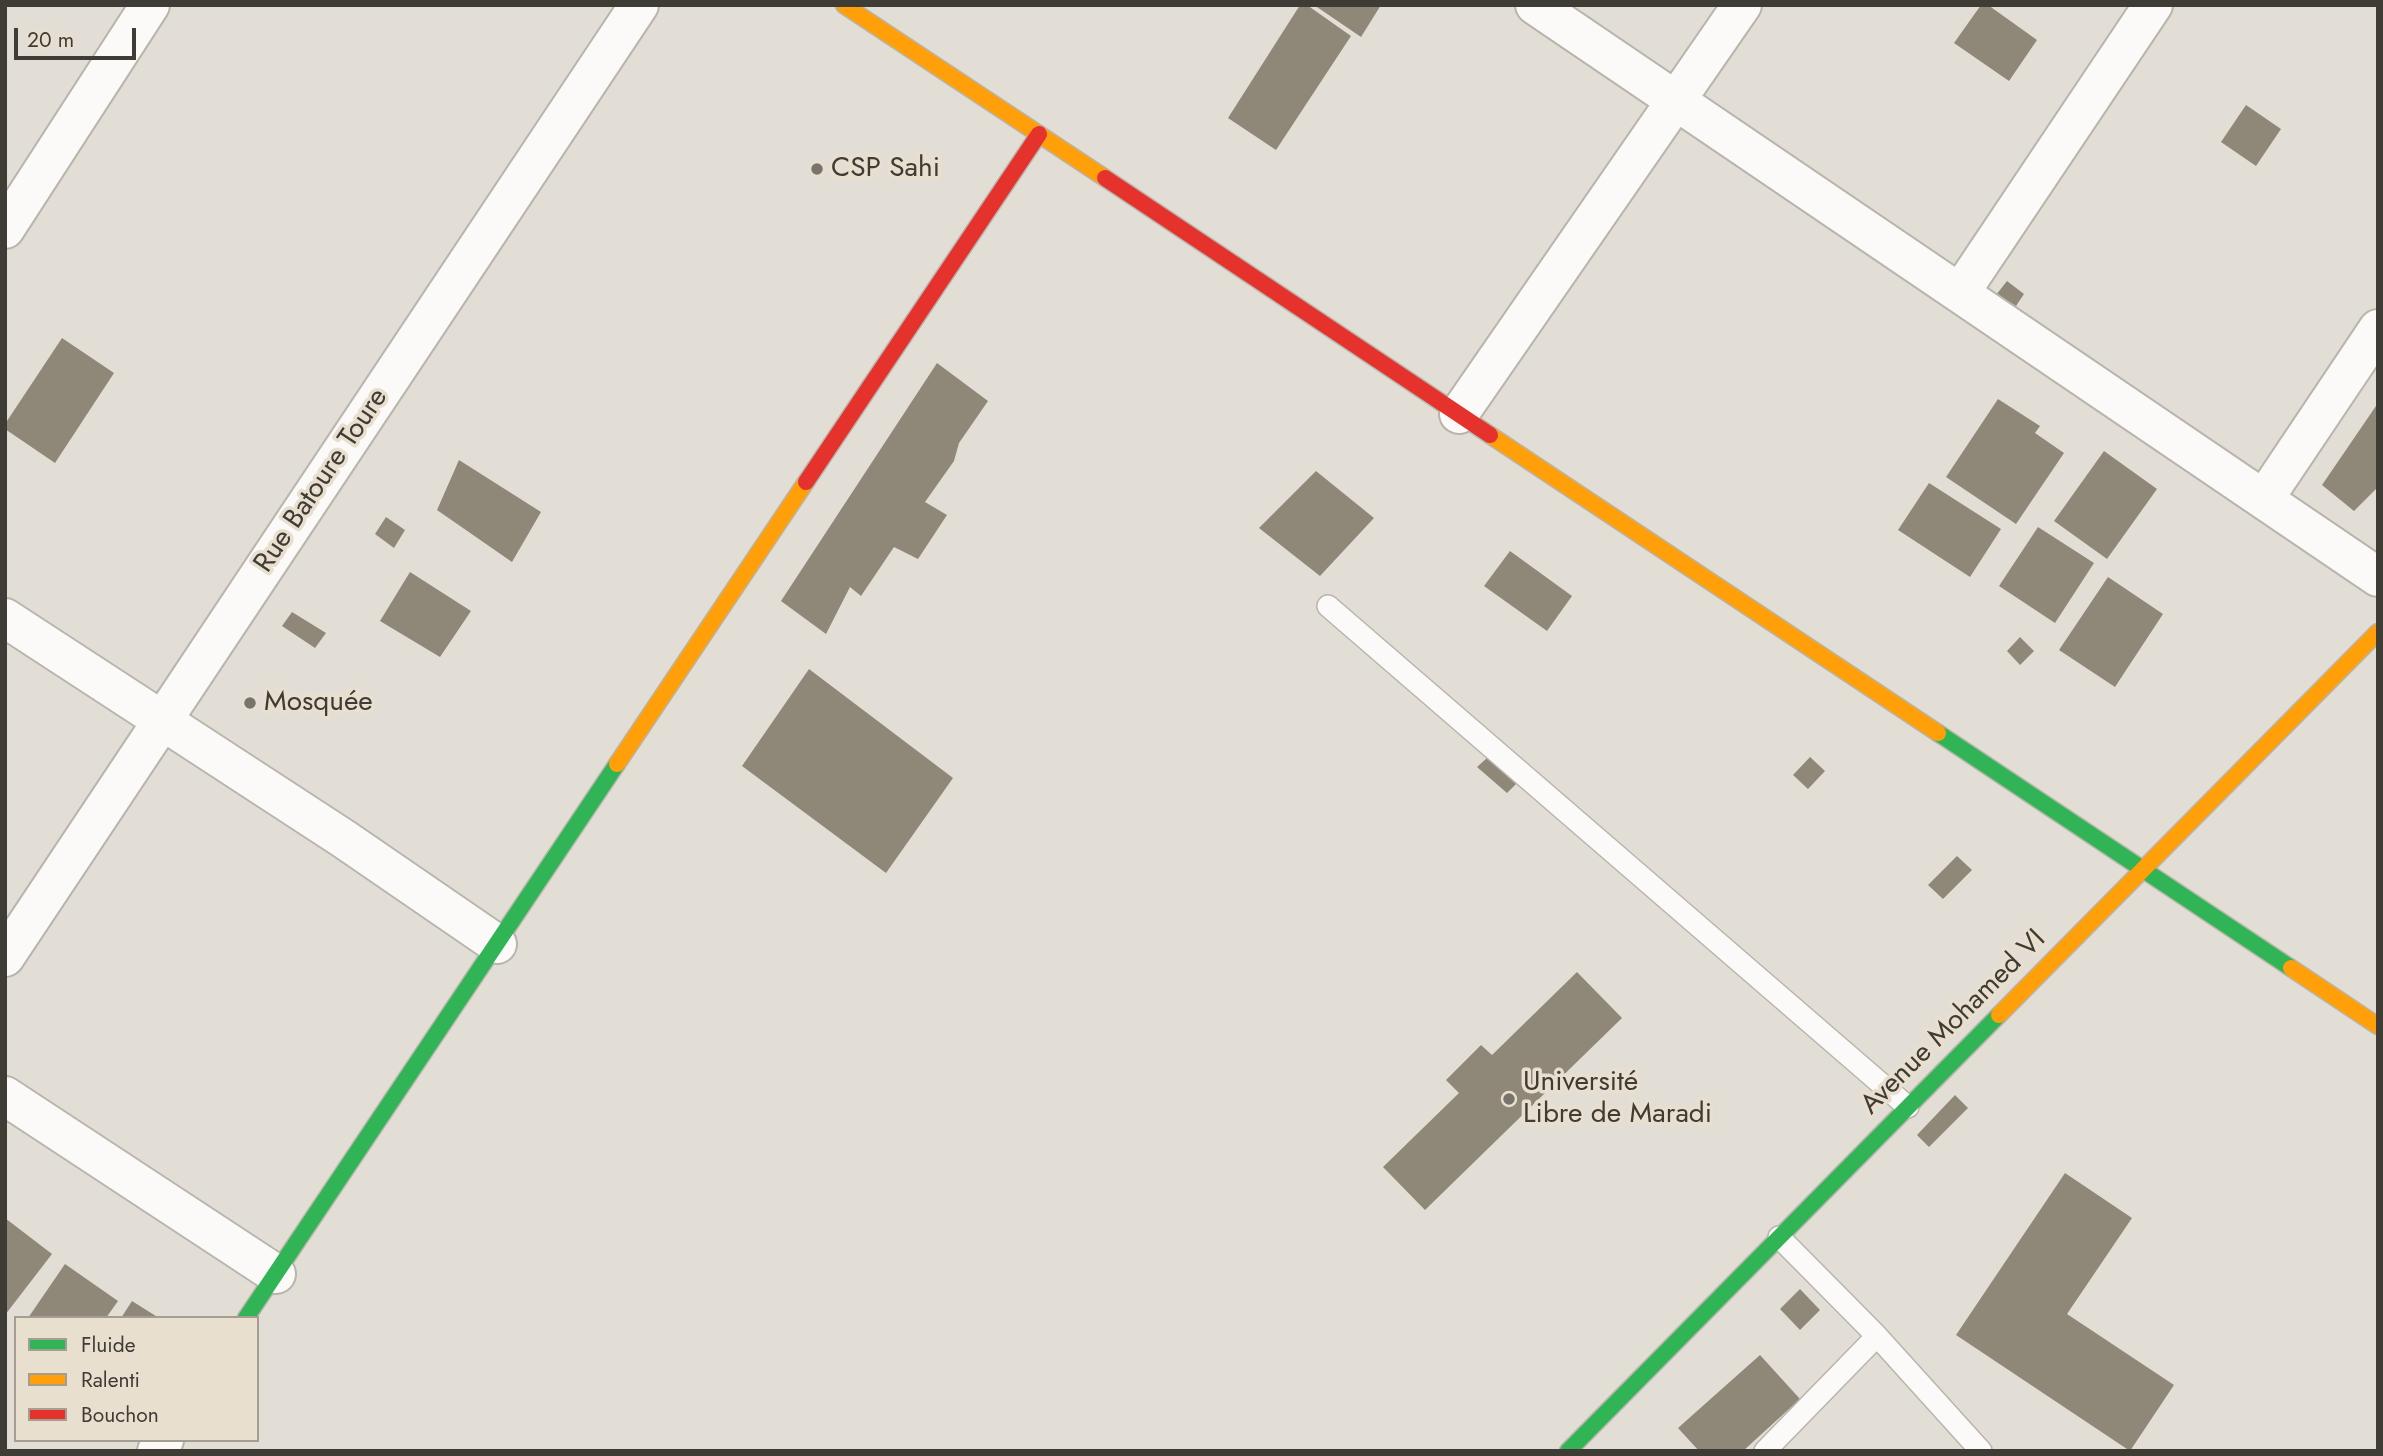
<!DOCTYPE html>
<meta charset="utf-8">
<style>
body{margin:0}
#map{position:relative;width:2383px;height:1456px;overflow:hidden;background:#e2ded5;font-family:Jost,sans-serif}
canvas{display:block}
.frame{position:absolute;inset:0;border:7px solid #3f3b35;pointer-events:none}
.legend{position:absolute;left:14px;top:1316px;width:245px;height:126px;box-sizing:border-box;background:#e8dfcf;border:2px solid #a49d91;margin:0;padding:9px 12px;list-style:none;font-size:21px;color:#3f3b35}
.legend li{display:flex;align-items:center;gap:14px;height:35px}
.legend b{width:35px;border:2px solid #a49d91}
.scale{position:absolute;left:14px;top:28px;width:122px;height:32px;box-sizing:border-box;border:4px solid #3f3b35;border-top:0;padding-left:9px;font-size:21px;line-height:24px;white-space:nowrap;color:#3f3b35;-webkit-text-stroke:5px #e8dfcf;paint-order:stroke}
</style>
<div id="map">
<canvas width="2383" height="1456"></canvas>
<div class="frame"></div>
<ul class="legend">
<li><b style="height:9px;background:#30b455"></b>Fluide</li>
<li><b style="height:9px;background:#ff9f0a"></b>Ralenti</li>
<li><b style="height:9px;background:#e5322d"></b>Bouchon</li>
</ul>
<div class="scale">20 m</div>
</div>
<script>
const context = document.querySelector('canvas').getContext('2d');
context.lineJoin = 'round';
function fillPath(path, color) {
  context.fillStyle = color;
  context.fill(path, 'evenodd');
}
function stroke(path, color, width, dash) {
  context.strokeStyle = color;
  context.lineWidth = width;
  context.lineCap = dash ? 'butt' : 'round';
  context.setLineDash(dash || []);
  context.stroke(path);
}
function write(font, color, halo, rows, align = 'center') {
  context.font = font + ' Jost,sans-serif';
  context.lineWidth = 7;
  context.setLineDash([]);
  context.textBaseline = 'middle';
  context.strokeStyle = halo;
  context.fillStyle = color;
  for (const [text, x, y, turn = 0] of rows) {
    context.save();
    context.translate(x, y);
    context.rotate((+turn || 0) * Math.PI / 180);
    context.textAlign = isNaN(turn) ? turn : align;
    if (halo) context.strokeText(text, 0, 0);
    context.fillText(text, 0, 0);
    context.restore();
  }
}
fillPath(new Path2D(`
 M 1300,5 L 1307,5 L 1351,36 L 1276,150 L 1228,118 Z
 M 1314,5 L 1381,5 L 1361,37 Z
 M 1981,5 L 1988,5 L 2037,40 L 2009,81 L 1954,43 Z
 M 2246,105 L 2281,129 L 2256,166 L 2221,142 Z
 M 2007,281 L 2024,294 L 2016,306 L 1996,295 Z
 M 62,338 L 114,373 L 55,463 L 5,429 L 5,424 Z
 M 937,363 L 988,401 L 959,443 L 954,461 L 925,502 L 947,515 L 918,559 L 894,547 L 861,596 L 850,587 L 826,634 L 781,601 Z
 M 1998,399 L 2040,426 L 2035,433 L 2064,453 L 2016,524 L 1946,477 Z
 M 2378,403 L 2378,487 L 2354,511 L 2322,485 Z
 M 2104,451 L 2157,489 L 2107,559 L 2054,521 Z
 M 459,460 L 541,512 L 512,562 L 437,510 Z
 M 1316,471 L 1374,518 L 1320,576 L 1259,528 Z
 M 1929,483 L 2001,529 L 1970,577 L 1898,530 Z
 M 386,517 L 405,530 L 394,548 L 375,534 Z
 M 2038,527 L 2094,563 L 2055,623 L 1999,586 Z
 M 1510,551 L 1572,596 L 1547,631 L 1484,586 Z
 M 410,572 L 471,611 L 440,657 L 380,621 Z
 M 2108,577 L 2163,614 L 2115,687 L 2059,650 Z
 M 292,612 L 326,633 L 315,648 L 282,626 Z
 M 2020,637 L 2034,651 L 2020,665 L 2007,651 Z
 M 809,669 L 953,778 L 886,873 L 742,766 Z
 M 1810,757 L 1825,771 L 1808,789 L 1793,775 Z
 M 1487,758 L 1516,784 L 1507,793 L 1477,767 Z
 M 1957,856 L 1972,870 L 1943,899 L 1928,885 Z
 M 1577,972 L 1622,1018 L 1425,1210 L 1383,1167 L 1459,1093 L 1446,1080 L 1481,1045 L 1492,1055 Z
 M 1955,1095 L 1968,1108 L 1929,1147 L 1917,1135 Z
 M 2065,1173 L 2132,1218 L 2067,1314 L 2174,1385 L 2130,1451 L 1956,1335 Z
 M 5,1218 L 52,1254 L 5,1315 Z
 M 65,1264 L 118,1301 L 106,1318 L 28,1318 Z
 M 1800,1289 L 1820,1310 L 1800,1330 L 1780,1309 Z
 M 132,1301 L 159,1318 L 121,1318 Z
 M 1760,1355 L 1800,1399 L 1743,1451 L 1699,1451 L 1678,1428 Z`), '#8f8879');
const lane = new Path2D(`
 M 1328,606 L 1908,1107
 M 1779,1237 L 1877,1336 L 1981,1451
 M 1765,1451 L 1877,1336`);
const street = new Path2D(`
 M 1535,5 L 2378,577
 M 5,229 L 150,5
 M 1960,293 L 2153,5
 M 1459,414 L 1742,5
 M 2264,499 L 2378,329
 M 5,618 L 344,839 L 497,944
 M 5,957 L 639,5
 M 5,1096 L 276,1274
 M 157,1451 L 164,1440`);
const fast = new Path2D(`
 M 1938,733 L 2291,968
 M 246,1318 L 617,764
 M 1568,1451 L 1999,1015`);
const slow = new Path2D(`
 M 844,5 L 1105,178
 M 1490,435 L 1938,733
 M 617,764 L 806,482
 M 2291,968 L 2378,1026
 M 1999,1015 L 2378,632`);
const jam = new Path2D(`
 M 1105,178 L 1490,435
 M 806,482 L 1039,134`);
stroke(lane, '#b8b5ad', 24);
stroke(street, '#b8b5ad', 42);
stroke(fast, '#b8b5ad', 19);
stroke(slow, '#b8b5ad', 19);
stroke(jam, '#b8b5ad', 19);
stroke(lane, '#fbfaf9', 21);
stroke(street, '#fbfaf9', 38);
stroke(fast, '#30b455', 16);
stroke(slow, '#ff9f0a', 16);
stroke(jam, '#e5322d', 16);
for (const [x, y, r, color] of [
 [817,169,7,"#78746d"],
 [250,703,7,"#78746d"],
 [1509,1099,7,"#78746d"]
]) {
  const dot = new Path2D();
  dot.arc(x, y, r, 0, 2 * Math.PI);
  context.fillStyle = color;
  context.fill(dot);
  stroke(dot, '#e8dfcf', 2.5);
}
write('28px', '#3f3b35', '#e8dfcf', [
 ["CSP Sahi",831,169],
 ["Mosquée",264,703],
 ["Université",1523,1083],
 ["Libre de Maradi",1523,1115]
], 'left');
write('28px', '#3f3b35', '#e8dfcf', [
 ["Rue Batoure Toure",322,481,-56],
 ["Avenue Mohamed VI",1954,1023,-45]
]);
</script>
